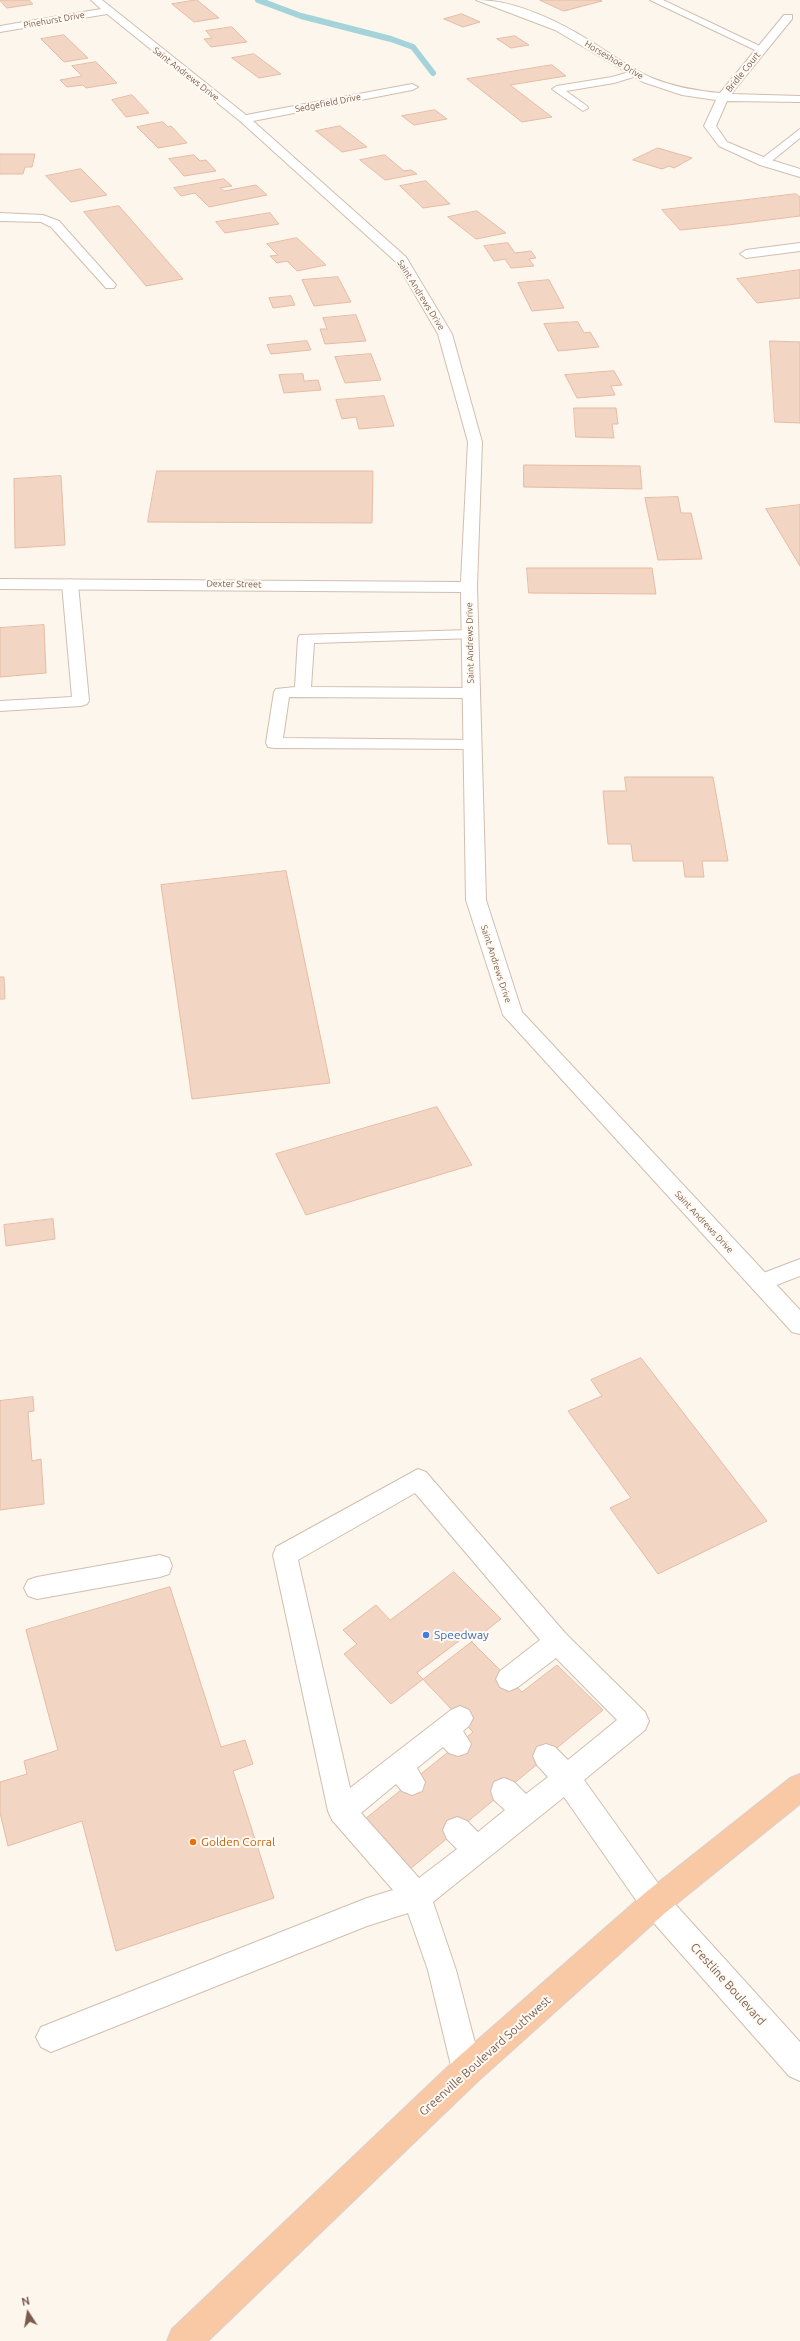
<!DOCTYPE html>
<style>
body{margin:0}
#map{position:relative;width:800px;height:2341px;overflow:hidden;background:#fdf6ec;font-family:Ubuntu,sans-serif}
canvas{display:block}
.north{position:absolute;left:8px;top:2293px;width:40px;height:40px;-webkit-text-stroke:3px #fffaf3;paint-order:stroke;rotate:348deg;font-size:11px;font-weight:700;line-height:16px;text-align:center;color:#7a5c4d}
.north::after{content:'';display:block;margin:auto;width:14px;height:18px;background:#7a5c4d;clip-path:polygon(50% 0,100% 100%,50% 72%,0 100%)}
</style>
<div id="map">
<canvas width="800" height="2341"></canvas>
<div class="north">N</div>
</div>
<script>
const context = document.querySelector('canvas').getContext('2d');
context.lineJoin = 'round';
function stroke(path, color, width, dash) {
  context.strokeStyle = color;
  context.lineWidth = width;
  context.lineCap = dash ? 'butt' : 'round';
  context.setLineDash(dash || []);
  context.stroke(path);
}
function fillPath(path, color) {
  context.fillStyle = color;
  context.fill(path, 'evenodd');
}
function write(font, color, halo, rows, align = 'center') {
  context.font = font + ' Ubuntu,sans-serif';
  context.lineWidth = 4;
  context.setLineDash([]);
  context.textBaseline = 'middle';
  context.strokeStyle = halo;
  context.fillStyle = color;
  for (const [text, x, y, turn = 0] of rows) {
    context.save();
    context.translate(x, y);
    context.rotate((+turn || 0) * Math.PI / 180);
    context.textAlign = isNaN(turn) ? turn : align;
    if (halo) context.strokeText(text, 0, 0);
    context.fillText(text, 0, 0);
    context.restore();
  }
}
stroke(new Path2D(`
 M 258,0 L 301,16 L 391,39 L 413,47 L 433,73`), '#a5d3da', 6);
const building = new Path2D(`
 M 0,0 L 29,0 L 33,4 L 7,8 Z
 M 197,0 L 219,18 L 194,22 L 172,4 Z
 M 540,0 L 599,0 L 602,1 L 564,11 Z
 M 462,14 L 480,22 L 463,27 L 444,19 Z
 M 232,27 L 247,42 L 211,47 L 204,39 L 212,38 L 206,31 Z
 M 64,35 L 88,58 L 64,62 L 41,39 Z
 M 515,36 L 529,45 L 511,48 L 497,39 Z
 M 254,54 L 281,74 L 259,78 L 232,58 Z
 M 96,62 L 117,83 L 86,88 L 83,85 L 67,87 L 60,80 L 82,76 L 72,66 Z
 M 552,65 L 566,76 L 510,85 L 552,117 L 522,122 L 467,79 Z
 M 132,95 L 149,113 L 126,117 L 112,100 Z
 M 435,110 L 447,119 L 414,125 L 402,116 Z
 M 163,122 L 168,127 L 171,126 L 187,143 L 158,148 L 137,127 Z
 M 340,126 L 367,147 L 342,152 L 316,131 Z
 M 658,148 L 692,158 L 674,168 L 669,166 L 662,169 L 633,160 Z
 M 0,154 L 35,154 L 32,167 L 25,167 L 23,174 L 0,174 Z
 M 194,155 L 200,161 L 206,160 L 216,171 L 184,176 L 169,159 Z
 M 385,155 L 404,171 L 411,170 L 417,174 L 385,180 L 360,160 Z
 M 81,169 L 107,195 L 71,202 L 46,176 Z
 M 224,179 L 232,186 L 220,188 L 224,191 L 256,185 L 267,195 L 209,207 L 195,193 L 181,196 L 174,188 Z
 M 426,181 L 450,204 L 423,208 L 400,186 Z
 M 796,194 L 800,197 L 800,216 L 728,225 L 680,230 L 662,210 Z
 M 119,206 L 183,279 L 146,286 L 84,212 Z
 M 477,211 L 506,233 L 476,239 L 448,217 Z
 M 270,213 L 279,224 L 225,233 L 216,222 Z
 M 297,238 L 326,265 L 297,271 L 287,261 L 277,263 L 270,256 L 278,255 L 267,244 Z
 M 508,243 L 515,253 L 531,251 L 536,258 L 529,259 L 534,266 L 511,268 L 505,259 L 494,261 L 484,246 Z
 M 800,270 L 800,298 L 757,303 L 737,279 Z
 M 338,277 L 351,302 L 314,306 L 302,280 Z
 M 549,280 L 564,308 L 532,311 L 518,283 Z
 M 291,296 L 295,305 L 273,308 L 269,298 Z
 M 356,315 L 366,341 L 325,344 L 320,329 L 327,329 L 323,318 Z
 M 578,322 L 584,333 L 590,332 L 599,347 L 558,351 L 544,324 Z
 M 307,341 L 311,350 L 271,354 L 267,345 Z
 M 770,341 L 800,342 L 800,423 L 775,422 Z
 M 371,354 L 381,380 L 345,383 L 335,357 Z
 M 614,371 L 622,385 L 611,386 L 615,395 L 577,398 L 565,375 Z
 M 303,374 L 304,381 L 318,380 L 321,390 L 284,393 L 279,375 Z
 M 384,396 L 394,426 L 359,429 L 356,417 L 342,419 L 336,400 Z
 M 574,408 L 616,408 L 618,424 L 612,424 L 614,438 L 576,437 Z
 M 524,465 L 640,466 L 642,489 L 524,487 Z
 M 157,471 L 373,471 L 372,523 L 148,522 Z
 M 61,476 L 65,545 L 15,548 L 14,479 Z
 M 678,497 L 681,513 L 691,513 L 702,559 L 658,560 L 645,498 Z
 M 800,505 L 800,566 L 766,509 Z
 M 527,568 L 652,568 L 656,594 L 529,593 Z
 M 44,625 L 46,673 L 0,677 L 0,628 Z
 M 625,777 L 713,777 L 728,861 L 702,861 L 704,877 L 685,877 L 683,861 L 633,861 L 631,844 L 608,844 L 603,791 L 626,791 Z
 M 286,871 L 330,1083 L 192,1099 L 161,885 Z
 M 0,977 L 4,977 L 5,999 L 0,999 Z
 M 437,1107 L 472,1165 L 306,1215 L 276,1154 Z
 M 53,1219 L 55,1239 L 6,1246 L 4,1225 Z
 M 641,1358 L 767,1521 L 658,1574 L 610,1508 L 631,1498 L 568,1411 L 602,1396 L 591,1380 Z
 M 33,1397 L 34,1411 L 28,1412 L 32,1461 L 41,1459 L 44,1504 L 0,1510 L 0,1401 Z
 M 454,1572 L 501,1619 L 391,1704 L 344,1654 L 357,1644 L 343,1630 L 376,1605 L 390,1620 Z
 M 170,1587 L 221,1747 L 245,1740 L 253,1764 L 233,1771 L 274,1898 L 116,1951 L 82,1821 L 8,1846 L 0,1813 L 0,1782 L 27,1774 L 24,1761 L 58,1750 L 26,1630 Z
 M 466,1636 L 522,1692 L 557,1665 L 603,1710 L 410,1869 L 365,1819 L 473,1732 L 417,1673 Z`);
fillPath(building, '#f3d5c3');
stroke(building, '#e6bba3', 1);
const service = new Path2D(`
 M 650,0 L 663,0 L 766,49 L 761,52 L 757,51 Z
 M 636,70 L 641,73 L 640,75 L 614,83 L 566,91 L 587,106 L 588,108 L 583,111 L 552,89 L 557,86 L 612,77 Z
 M 800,129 L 800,138 L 768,164 L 760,164 L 758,162 L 760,160 Z
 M 0,213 L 43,215 L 59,221 L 116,285 L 114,288 L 106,288 L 51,227 L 41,222 L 0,221 Z
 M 800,243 L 800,251 L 746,258 L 740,254 L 746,250 Z
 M 70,579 L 78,584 L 89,701 L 87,704 L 81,706 L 0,711 L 0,701 L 72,697 L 62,584 Z
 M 470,630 L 476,632 L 478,635 L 476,638 L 314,643 L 311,687 L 471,688 L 477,690 L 479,693 L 477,696 L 471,698 L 289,697 L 283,738 L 472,740 L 478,741 L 480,745 L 478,749 L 274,748 L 268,747 L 266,743 L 274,692 L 276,689 L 295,687 L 298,638 L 300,635 Z
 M 800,1259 L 800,1276 L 761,1291 L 753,1289 L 750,1283 L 753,1277 Z
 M 418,1469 L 426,1472 L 566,1634 L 645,1712 L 649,1721 L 645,1730 L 584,1780 L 665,1893 L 669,1903 L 665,1913 L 655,1917 L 645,1913 L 564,1797 L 433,1902 L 456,1970 L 482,2070 L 477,2080 L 467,2085 L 457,2080 L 452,2070 L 428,1970 L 408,1913 L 367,1926 L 51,2052 L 41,2047 L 36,2037 L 41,2027 L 367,1898 L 393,1890 L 332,1820 L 328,1811 L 273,1555 L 276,1547 ZM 415,1493 L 540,1640 L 500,1671 L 496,1679 L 500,1687 L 509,1691 L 518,1687 L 556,1658 L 617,1720 L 568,1760 L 555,1747 L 546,1744 L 537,1747 L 533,1756 L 537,1765 L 548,1777 L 526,1794 L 514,1782 L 504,1778 L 494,1782 L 491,1791 L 494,1800 L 505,1810 L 478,1832 L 467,1821 L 457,1817 L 447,1821 L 443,1830 L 447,1839 L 457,1849 L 419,1878 L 361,1813 L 396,1784 L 402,1791 L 412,1795 L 422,1791 L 425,1782 L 417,1768 L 443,1747 L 449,1753 L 458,1756 L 467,1753 L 471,1744 L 463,1731 L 469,1726 L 473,1718 L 469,1710 L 460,1706 L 451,1710 L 350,1788 L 298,1560 Z
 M 160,1555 L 169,1558 L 172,1566 L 169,1574 L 160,1577 L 37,1599 L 28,1596 L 24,1588 L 28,1580 L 37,1577 Z`);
const minor = new Path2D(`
 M 91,0 L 102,0 L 246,115 L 412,84 L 418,87 L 412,90 L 253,121 L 406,257 L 452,334 L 482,442 L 477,587 L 486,900 L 522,1012 L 800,1310 L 800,1334 L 792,1332 L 503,1015 L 466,900 L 461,592 L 0,589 L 0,579 L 461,582 L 468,442 L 438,334 L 396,262 L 240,121 L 107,14 L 0,32 L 0,26 L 101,9 Z
 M 476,0 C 516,0 558,21 592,42 C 611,54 631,69 652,78 C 674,87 697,91 720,93 L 784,15 L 792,15 L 792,19 L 731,94 L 800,96 L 800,102 L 727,101 L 716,126 L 727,142 L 768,159 L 800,169 L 800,177 L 760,165 L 719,146 L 704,126 L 716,100 L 682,95 L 643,82 L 555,30 Z
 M 655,1889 L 665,1893 L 800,2042 L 800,2081 L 789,2076 L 645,1913 L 640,1903 L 645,1893 Z`);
const trunk = new Path2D(`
 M 800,1774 L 800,1804 L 665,1913 L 478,2081 L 208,2341 L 167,2341 L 172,2329 L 456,2059 L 645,1893 L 790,1778 Z`);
stroke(service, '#d1beb0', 2);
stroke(minor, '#d1beb0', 2);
stroke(trunk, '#dad1cd', 2);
fillPath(service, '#fff');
fillPath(minor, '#fff');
fillPath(trunk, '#f9c8a4');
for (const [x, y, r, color] of [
 [426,1635,4,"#3f7fe0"],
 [193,1842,4,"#e8710a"]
]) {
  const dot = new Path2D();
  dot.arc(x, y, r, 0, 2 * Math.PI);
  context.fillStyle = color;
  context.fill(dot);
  stroke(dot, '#fffaf3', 1.5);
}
write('9px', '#7a5c4d', '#fffaf3', [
 ["Pinehurst Drive",54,20,-10],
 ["Horseshoe Drive",614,60,31],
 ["Bridle Court",743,72,-51],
 ["Saint Andrews Drive",186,74,38],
 ["Sedgefield Drive",328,103,-11],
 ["Saint Andrews Drive",421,295,58],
 ["Dexter Street",234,584,1],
 ["Saint Andrews Drive",470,643,-91],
 ["Saint Andrews Drive",496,964,72],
 ["Saint Andrews Drive",704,1222,47]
]);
write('12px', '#366cbe', '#fffaf3', [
 ["Speedway",434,1635]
], 'left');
write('12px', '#c56008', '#fffaf3', [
 ["Golden Corral",201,1842]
], 'left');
write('12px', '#7a5c4d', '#fffaf3', [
 ["Crestline Boulevard",728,1984,48],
 ["Greenville Boulevard Southwest",485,2056,-42]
]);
</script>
